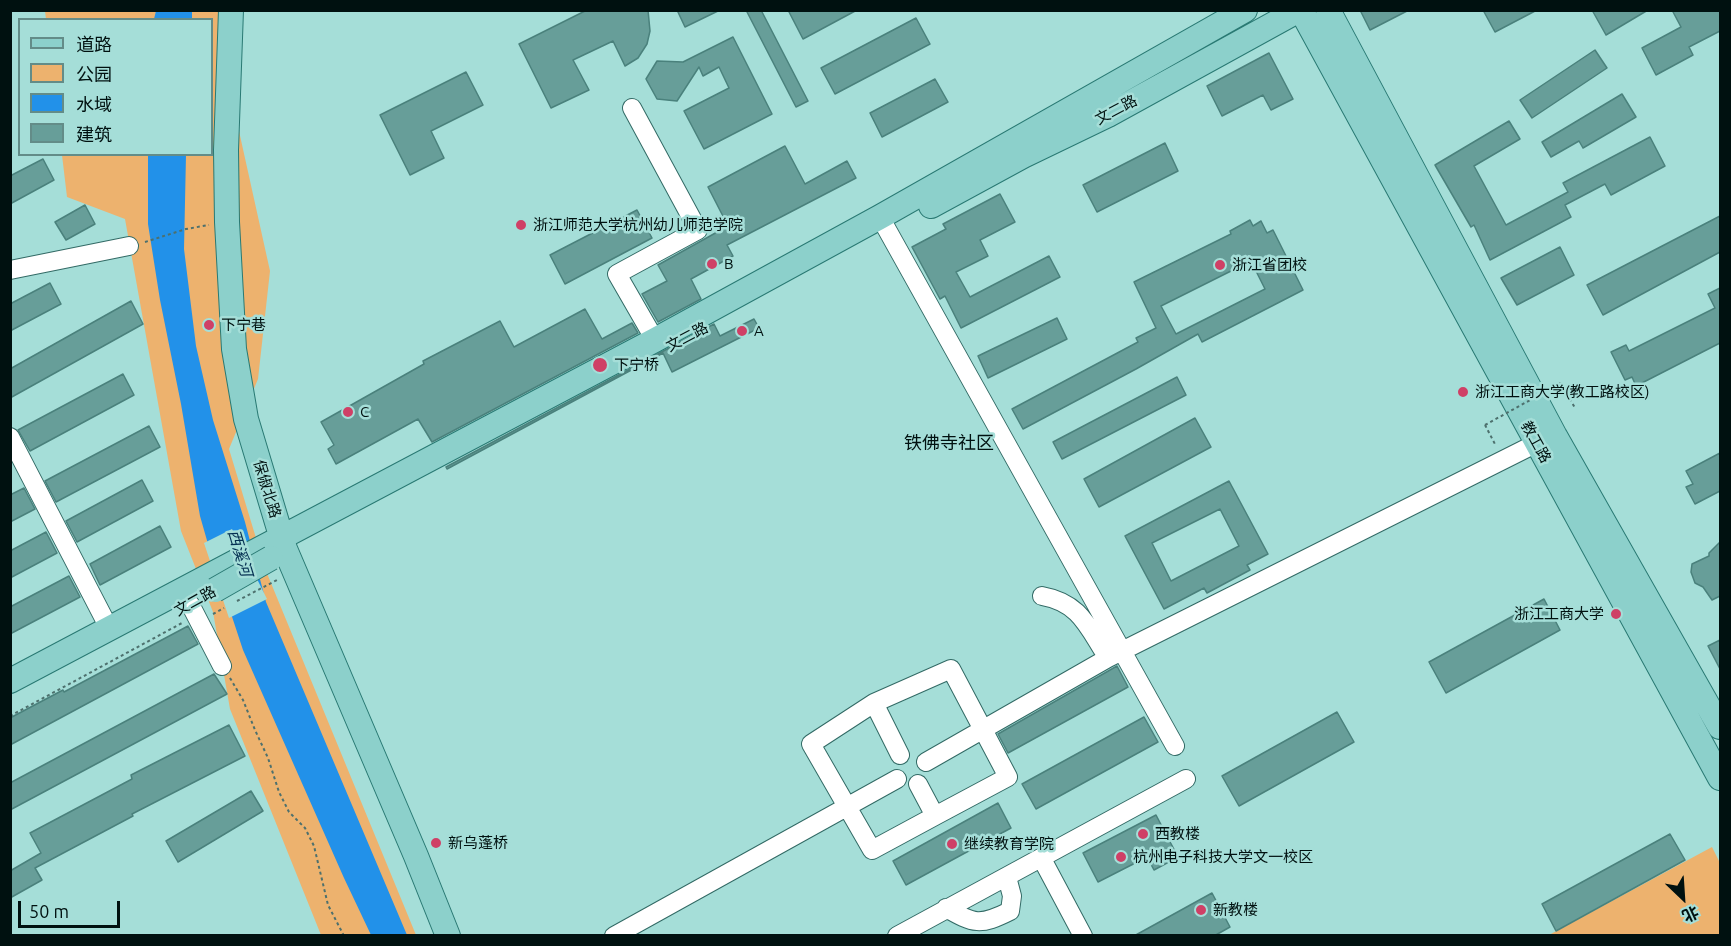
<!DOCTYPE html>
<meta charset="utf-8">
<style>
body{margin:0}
#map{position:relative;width:1731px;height:946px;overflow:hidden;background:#a5ded8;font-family:Ubuntu,"Noto Sans SC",sans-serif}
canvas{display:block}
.frame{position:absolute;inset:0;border:12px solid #001110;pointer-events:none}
.legend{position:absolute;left:18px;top:18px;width:195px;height:138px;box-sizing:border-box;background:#a5ded8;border:2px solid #638c88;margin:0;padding:8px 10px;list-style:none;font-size:18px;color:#001110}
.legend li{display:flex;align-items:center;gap:12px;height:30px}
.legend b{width:30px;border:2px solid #638c88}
.north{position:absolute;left:1653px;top:868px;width:60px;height:60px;-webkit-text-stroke:4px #a5ded8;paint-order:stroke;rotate:155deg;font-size:16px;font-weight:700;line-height:24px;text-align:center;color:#001110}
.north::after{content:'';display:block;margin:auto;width:21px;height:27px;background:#001110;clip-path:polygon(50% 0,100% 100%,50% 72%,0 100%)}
.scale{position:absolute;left:18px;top:901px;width:102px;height:27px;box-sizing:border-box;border:3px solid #001110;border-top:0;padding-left:8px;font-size:18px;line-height:21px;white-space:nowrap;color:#001110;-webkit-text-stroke:4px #a5ded8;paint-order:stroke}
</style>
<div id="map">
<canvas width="1731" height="946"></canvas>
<div class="frame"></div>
<ul class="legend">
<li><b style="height:8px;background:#8cd0cb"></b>道路</li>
<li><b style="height:16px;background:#edb26e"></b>公园</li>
<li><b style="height:16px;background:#2291e9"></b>水域</li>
<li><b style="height:16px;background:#679e99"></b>建筑</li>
</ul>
<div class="north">北</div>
<div class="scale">50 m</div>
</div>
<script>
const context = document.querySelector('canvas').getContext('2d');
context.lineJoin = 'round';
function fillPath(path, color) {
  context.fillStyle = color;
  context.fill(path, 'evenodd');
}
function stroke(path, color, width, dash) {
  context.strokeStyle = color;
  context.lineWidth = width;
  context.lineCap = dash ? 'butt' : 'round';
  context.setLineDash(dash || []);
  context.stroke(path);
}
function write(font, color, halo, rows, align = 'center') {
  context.font = font + ' Ubuntu,"Noto Sans SC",sans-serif';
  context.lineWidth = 5;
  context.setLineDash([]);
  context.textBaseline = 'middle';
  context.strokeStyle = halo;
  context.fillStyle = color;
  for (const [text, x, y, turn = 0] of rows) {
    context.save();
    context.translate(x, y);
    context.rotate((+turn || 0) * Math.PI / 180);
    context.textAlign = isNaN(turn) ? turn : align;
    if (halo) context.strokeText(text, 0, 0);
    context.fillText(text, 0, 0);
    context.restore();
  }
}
fillPath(new Path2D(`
 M 45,11 L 239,11 L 233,104 L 270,271 L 258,379 L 229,449 L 266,571 L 416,935 L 321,935 L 230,709 L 213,612 L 181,531 L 125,219 L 67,197 L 62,155 L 212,154 L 212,20 L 46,19 Z
 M 1712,847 L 1720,863 L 1720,935 L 1549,935 Z`), '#edb26e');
fillPath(new Path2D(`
 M 156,11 L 192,11 L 192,19 L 154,19 Z
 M 148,155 L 186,155 L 184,249 L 196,346 L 213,420 L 245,522 L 266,602 L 407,935 L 371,935 L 344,878 L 243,650 L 208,544 L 200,516 L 181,404 L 160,300 L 148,224 Z`), '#2291e9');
fillPath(new Path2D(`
 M 232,529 L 267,599 L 229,618 L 204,543 Z`), '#a5ded8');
const building = new Path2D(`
 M 587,10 L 648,10 L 650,31 L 647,44 L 638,58 L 625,66 L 613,41 L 573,60 L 589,90 L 551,108 L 519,44 Z
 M 677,10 L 720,10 L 685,27 Z
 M 746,10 L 761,10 L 808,101 L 796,107 Z
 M 788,10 L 857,10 L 803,39 Z
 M 1360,10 L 1409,10 L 1370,30 Z
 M 1483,10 L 1537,10 L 1495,32 Z
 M 1592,10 L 1648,10 L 1606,35 Z
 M 1672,10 L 1720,10 L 1720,31 L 1689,47 L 1693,55 L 1656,75 L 1642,48 L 1681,27 Z
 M 916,18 L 930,44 L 835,94 L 821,68 Z
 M 733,37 L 772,114 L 704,149 L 684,111 L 729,88 L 719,67 L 703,76 L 699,67 L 677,101 L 657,99 L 646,79 L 657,61 L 683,62 Z
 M 1595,50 L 1607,68 L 1532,118 L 1520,100 Z
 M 1269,53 L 1293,99 L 1271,110 L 1263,95 L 1222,116 L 1207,86 Z
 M 466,72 L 483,105 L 431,131 L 444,158 L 410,175 L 380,115 Z
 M 935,79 L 948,102 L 882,137 L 870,113 Z
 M 1622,94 L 1636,117 L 1583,148 L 1579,141 L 1551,157 L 1542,142 Z
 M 1509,121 L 1520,139 L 1474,166 L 1506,225 L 1568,192 L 1563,183 L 1650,137 L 1665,166 L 1611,195 L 1605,184 L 1565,205 L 1571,217 L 1490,260 L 1474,225 L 1471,227 L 1435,165 Z
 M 1165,143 L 1178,171 L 1097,212 L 1083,185 Z
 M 785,146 L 805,184 L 847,161 L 856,178 L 727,245 L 733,256 L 691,279 L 701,299 L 658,322 L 642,294 L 667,281 L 658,265 L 728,226 L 708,187 Z
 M 43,159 L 54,180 L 10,204 L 10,176 Z
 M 1000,194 L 1015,222 L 980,240 L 988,256 L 956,272 L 970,297 L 1049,256 L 1060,277 L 961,328 L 945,296 L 940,299 L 912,247 L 946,229 L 943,224 Z
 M 85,205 L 95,224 L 66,240 L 55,222 Z
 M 637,210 L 652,238 L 565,284 L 550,255 Z
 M 1720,216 L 1720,252 L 1603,315 L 1587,285 Z
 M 1250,220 L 1253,226 L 1261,221 L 1267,233 L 1273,230 L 1303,290 L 1202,342 L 1198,334 L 1136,369 L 1023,429 L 1012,409 L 1138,342 L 1136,338 L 1156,328 L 1134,282 L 1231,234 L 1230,231 ZM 1251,261 L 1265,289 L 1176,334 L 1161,306 Z
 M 1560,247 L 1574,275 L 1517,305 L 1501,278 Z
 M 50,283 L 61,304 L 10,331 L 10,304 Z
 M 1720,288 L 1720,343 L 1636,386 L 1632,377 L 1625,380 L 1611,352 L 1626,345 L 1629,351 L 1715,308 L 1708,294 Z
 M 131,301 L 143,324 L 10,398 L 10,369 Z
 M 585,309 L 602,339 L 632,323 L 638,333 L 432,442 L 418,419 L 336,464 L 328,449 L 334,445 L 321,422 L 424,364 L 423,361 L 500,321 L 514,347 Z
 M 1057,318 L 1067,339 L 988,378 L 978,356 Z
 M 754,319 L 759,328 L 672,372 L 663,353 L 447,469 L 446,467 L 714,324 L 720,336 Z
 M 123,374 L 134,395 L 30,451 L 18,430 Z
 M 1177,377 L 1186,395 L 1062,459 L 1053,442 Z
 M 1195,418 L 1211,447 L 1099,507 L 1084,479 Z
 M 149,426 L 160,447 L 56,502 L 45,481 Z
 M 1720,453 L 1720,491 L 1695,504 L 1686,487 L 1693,484 L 1686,471 Z
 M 142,480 L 153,501 L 77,542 L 66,521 Z
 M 1229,481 L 1268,554 L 1247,565 L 1250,570 L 1207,593 L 1204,588 L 1164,609 L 1125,536 ZM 1220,509 L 1239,546 L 1171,581 L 1152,543 Z
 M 24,488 L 35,509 L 10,522 L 10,495 Z
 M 160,526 L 171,547 L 100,585 L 90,564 Z
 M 46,532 L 57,553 L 10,578 L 10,551 Z
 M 1720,542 L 1720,596 L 1712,600 L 1703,587 L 1695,583 L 1691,572 L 1692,564 L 1709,556 L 1709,553 Z
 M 69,576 L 80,597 L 10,634 L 10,607 Z
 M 1544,599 L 1560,630 L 1446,693 L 1429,662 Z
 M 188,626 L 198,644 L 10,745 L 10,718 L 63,690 L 64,692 Z
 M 1720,640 L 1720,669 L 1708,646 Z
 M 1117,666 L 1128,687 L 1008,753 L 998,734 Z
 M 214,674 L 227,694 L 10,810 L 10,783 Z
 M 1337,712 L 1354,742 L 1239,806 L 1222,776 Z
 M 1144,717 L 1158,742 L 1036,809 L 1022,784 Z
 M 229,725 L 245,756 L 132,814 L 133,816 L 35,868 L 42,880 L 10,898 L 10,871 L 41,853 L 30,833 L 132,779 L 131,775 Z
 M 251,791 L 263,811 L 178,862 L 166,841 Z
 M 998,803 L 1011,828 L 906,885 L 893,861 Z
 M 1156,815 L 1178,857 L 1154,870 L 1147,857 L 1098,882 L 1083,853 Z
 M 1670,834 L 1685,860 L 1556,931 L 1542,904 Z
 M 1212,893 L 1230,927 L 1214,936 L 1134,936 Z`);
fillPath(building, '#679e99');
stroke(building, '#4a817c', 1.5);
const minor = new Path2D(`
 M 632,108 L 698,230 L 617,274 L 655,340
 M 880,217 L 1175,746
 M 10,270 L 129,246
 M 10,437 L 110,630
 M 1042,596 C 1081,603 1088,628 1108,658
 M 190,604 L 222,666
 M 874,703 L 951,669 L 1008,777 L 935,816 L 918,784
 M 900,755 L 874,703 L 811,744 L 872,850 L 935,816
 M 926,762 L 1108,658 L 1537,443
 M 1042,859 L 1083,936
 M 946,908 C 974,924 980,926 1010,911 L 1012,896 L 1007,877
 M 614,936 L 897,779
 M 897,936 L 1186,779`);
const major = new Path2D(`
 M 231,10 L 226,150 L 227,222 L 234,349 L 246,419 L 285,549 L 416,856 L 448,936
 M 1301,10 L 1720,778
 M 1328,10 L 1555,436 L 1720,727
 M 931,206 L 1023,156 L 1108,115 L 1299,10
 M 10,681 L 655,340 L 880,217 L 1245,10`);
stroke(minor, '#326a65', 20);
stroke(major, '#297973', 26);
stroke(new Path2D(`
 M 145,242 L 186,229 L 209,225
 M 1561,383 L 1575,408
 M 1485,425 L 1496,446
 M 237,601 L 277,580
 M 213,614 L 224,608
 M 230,678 L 243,700 L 255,730 L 268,758 L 279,792 L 289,812 L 305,828 L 314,846 L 328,905 L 344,936
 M 10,716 L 182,623`), '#4d706d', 2, [3, 3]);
stroke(minor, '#fff', 18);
stroke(major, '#8cd0cb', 24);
const majorBridge = new Path2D(`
 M 215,590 L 271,558`);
stroke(majorBridge, '#297973', 26, []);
stroke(new Path2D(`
 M 1485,425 L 1561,383`), '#4d706d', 2, [3, 3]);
stroke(majorBridge, '#8cd0cb', 24);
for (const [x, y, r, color] of [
 [521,225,6,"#cf4066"],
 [712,264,6,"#cf4066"],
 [1220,265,6,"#cf4066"],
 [209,325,6,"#cf4066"],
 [742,331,6,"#cf4066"],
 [600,365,8,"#cf4066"],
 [1463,392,6,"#cf4066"],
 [348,412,6,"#cf4066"],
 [1616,614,6,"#cf4066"],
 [1143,834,6,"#cf4066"],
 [436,843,6,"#cf4066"],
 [952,844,6,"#cf4066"],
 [1121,857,6,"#cf4066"],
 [1201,910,6,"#cf4066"]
]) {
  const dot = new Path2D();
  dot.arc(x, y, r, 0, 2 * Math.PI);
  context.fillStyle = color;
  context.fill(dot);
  stroke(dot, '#a5ded8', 2);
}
write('15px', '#001110', '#a5ded8', [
 ["文二路",1116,110,-28],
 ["文二路",687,337,-28],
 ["教工路",1536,442,61],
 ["保俶北路",267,489,73],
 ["文二路",195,601,-29]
]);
write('15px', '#001110', '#a5ded8', [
 ["浙江师范大学杭州幼儿师范学院",533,225],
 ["B",724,264],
 ["浙江省团校",1232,265],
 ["下宁巷",221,325],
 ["A",754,331],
 ["下宁桥",614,365],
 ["浙江工商大学(教工路校区)",1475,392],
 ["C",360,412],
 ["浙江工商大学",1604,614,"right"],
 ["西教楼",1155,834],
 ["新乌蓬桥",448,843],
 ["继续教育学院",964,844],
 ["杭州电子科技大学文一校区",1133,857],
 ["新教楼",1213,910]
], 'left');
write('italic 16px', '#042f51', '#a5ded8', [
 ["西溪河",240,553,73]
]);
write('18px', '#001110', '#a5ded8', [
 ["铁佛寺社区",949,443]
]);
</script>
